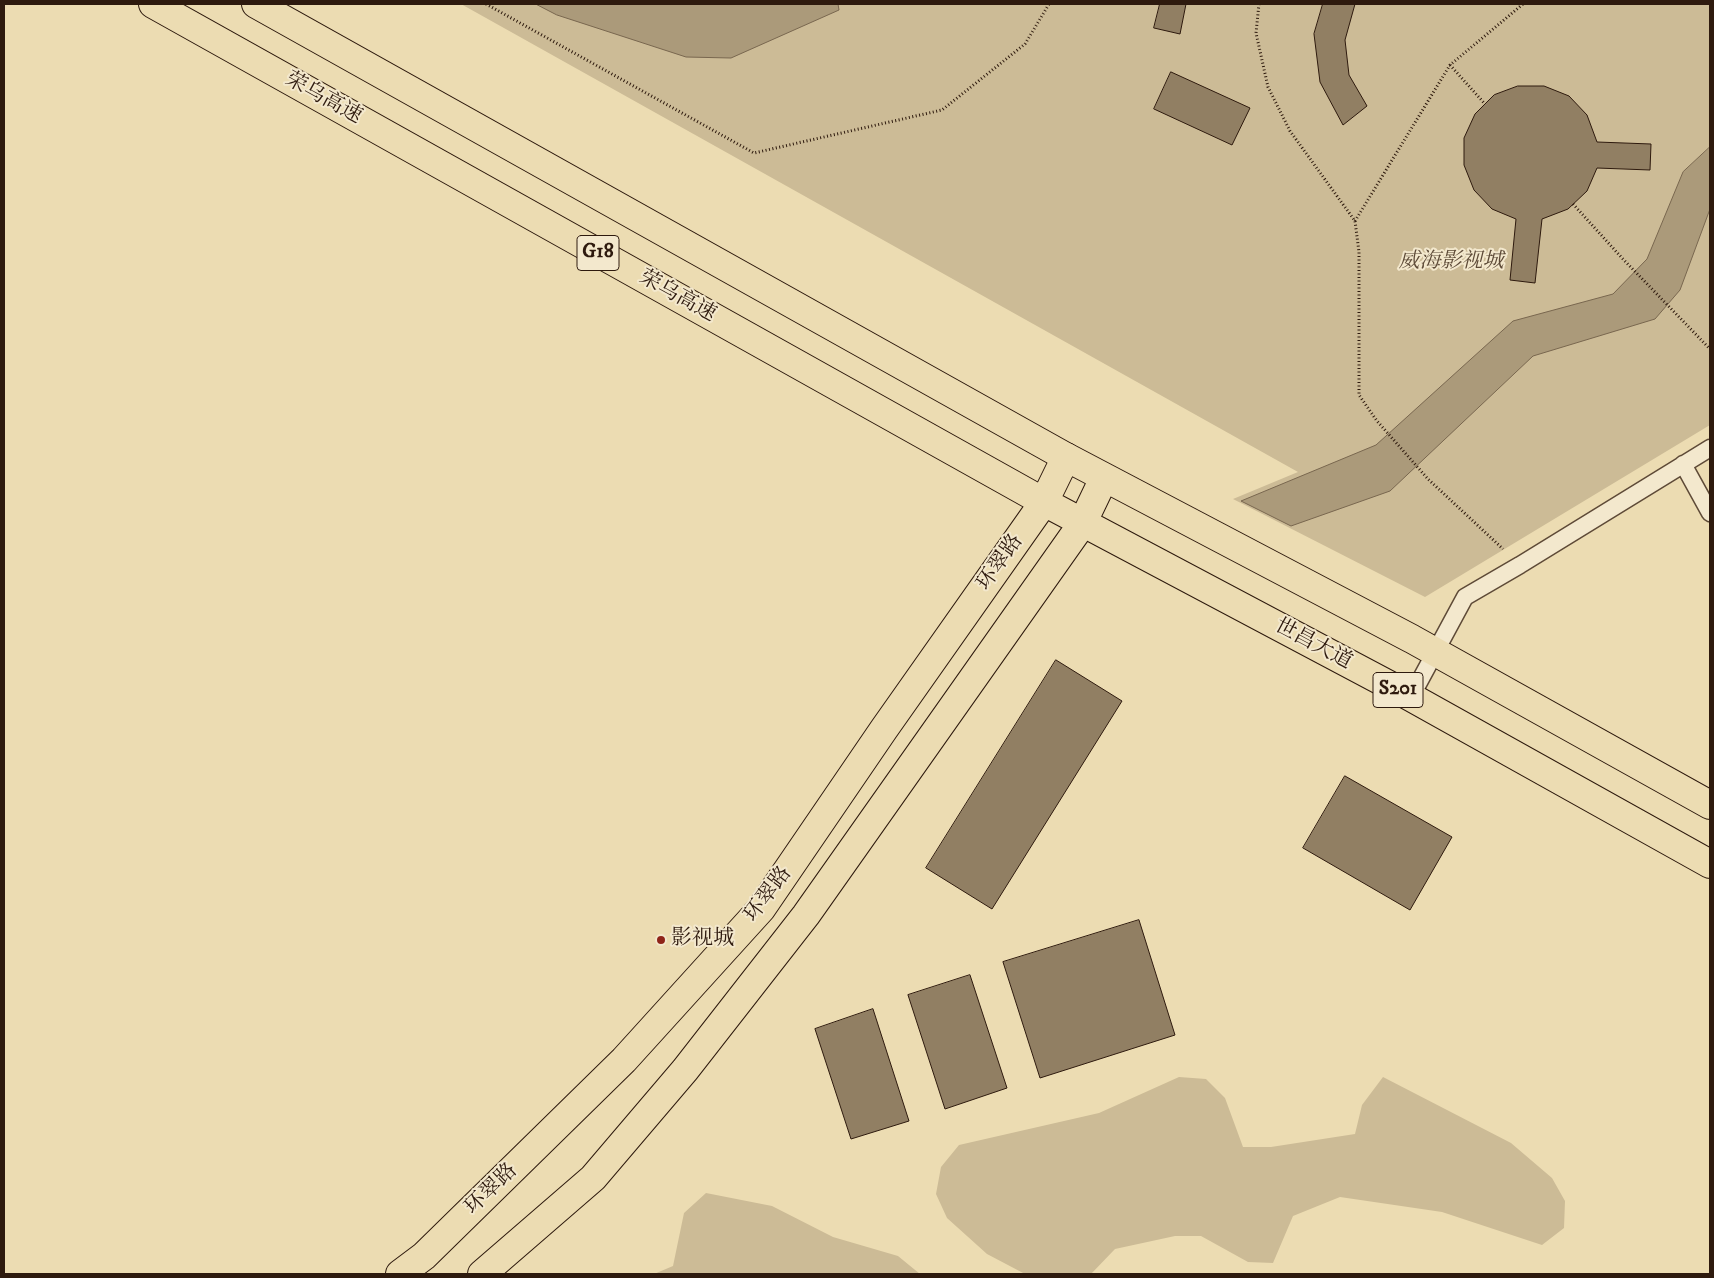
<!DOCTYPE html>
<meta charset="utf-8">
<style>
body{margin:0}
#map{position:relative;width:1714px;height:1278px;overflow:hidden;background:#ecdcb2;font-family:"IM FELL DW Pica",serif}
canvas{display:block}
.frame{position:absolute;inset:0;border:5px solid #2e1a0e;pointer-events:none}
</style>
<div id="map">
<canvas width="1714" height="1278"></canvas>
<div class="frame"></div>
</div>
<script>
const context = document.querySelector('canvas').getContext('2d');
context.lineJoin = 'round';
function fillPath(path, color) {
  context.fillStyle = color;
  context.fill(path, 'evenodd');
}
function stroke(path, color, width, dash) {
  context.strokeStyle = color;
  context.lineWidth = width;
  context.lineCap = dash ? 'butt' : 'round';
  context.setLineDash(dash || []);
  context.stroke(path);
}
function write(font, color, halo, rows, align = 'center') {
  context.font = font + ' "IM FELL DW Pica","Noto Serif SC",serif';
  context.lineWidth = 4;
  context.setLineDash([]);
  context.textBaseline = 'middle';
  context.strokeStyle = halo;
  context.fillStyle = color;
  for (const [text, x, y, turn = 0] of rows) {
    context.save();
    context.translate(x, y);
    context.rotate((+turn || 0) * Math.PI / 180);
    context.textAlign = isNaN(turn) ? turn : align;
    if (halo) context.strokeText(text, 0, 0);
    context.fillText(text, 0, 0);
    context.restore();
  }
}
fillPath(new Path2D(`
 M 461,4 L 1710,4 L 1710,425 L 1425,597 L 1233,499 L 1298,472 Z
 M 1179,1077 L 1206,1079 L 1225,1098 L 1243,1147 L 1271,1147 L 1355,1134 L 1362,1105 L 1383,1077 L 1511,1143 L 1552,1178 L 1565,1201 L 1564,1228 L 1542,1245 L 1442,1212 L 1340,1197 L 1293,1216 L 1273,1263 L 1248,1262 L 1201,1236 L 1175,1236 L 1115,1249 L 1091,1274 L 1025,1274 L 987,1254 L 947,1218 L 936,1194 L 941,1167 L 959,1145 L 1099,1113 Z
 M 706,1193 L 772,1206 L 833,1237 L 898,1256 L 920,1274 L 654,1274 L 673,1266 L 684,1213 Z`), '#ccbb96');
const water = new Path2D(`
 M 536,4 L 838,4 L 839,10 L 731,58 L 686,57 L 557,15 Z
 M 1710,147 L 1710,209 L 1680,290 L 1655,319 L 1533,356 L 1390,491 L 1291,526 L 1241,501 L 1376,445 L 1513,321 L 1613,294 L 1647,259 L 1683,172 Z`);
fillPath(water, '#ab9a7a');
stroke(water, '#79674f', 1);
const building = new Path2D(`
 M 1160,4 L 1186,4 L 1180,34 L 1154,28 Z
 M 1323,4 L 1355,4 L 1345,40 L 1349,75 L 1367,106 L 1343,125 L 1320,82 L 1314,34 Z
 M 1171,72 L 1250,108 L 1232,145 L 1154,109 Z
 M 1518,86 L 1544,86 L 1569,96 L 1587,115 L 1597,142 L 1651,144 L 1650,170 L 1597,168 L 1587,191 L 1568,209 L 1542,219 L 1535,283 L 1510,280 L 1516,219 L 1492,209 L 1474,190 L 1464,165 L 1464,138 L 1475,114 L 1494,95 Z
 M 1056,660 L 1122,701 L 992,909 L 926,868 Z
 M 1345,776 L 1452,837 L 1410,910 L 1303,848 Z
 M 1139,920 L 1175,1035 L 1040,1078 L 1003,962 Z
 M 970,975 L 1007,1088 L 945,1109 L 908,995 Z
 M 873,1009 L 909,1121 L 851,1139 L 815,1029 Z`);
fillPath(building, '#917f63');
stroke(building, '#2e1a0e', 1);
const lane = new Path2D(`
 M 1683,464 L 1710,513
 M 1411,697 L 1465,597 L 1520,565 L 1710,448`);
const primary = new Path2D(`
 M 1044,502 L 1391,686 L 1710,864
 M 400,1274 L 424,1256 L 624,1060 L 761,909 L 884,729 L 1044,502 L 1066,457 L 1412,639 L 1710,805
 M 482,1274 L 593,1178 L 685,1070 L 806,915 L 1082,524 L 1104,478`);
const highway = new Path2D(`
 M 153,4 L 1044,502
 M 256,4 L 1066,457`);
stroke(lane, '#5e4a37', 19);
stroke(primary, '#2e1a0e', 30);
stroke(highway, '#2e1a0e', 30);
stroke(new Path2D(`
 M 486,4 L 754,153 L 942,110 L 1025,44 L 1049,4
 M 1259,4 L 1256,33 L 1268,87 L 1290,131 L 1355,221 L 1359,252 L 1359,395 L 1377,421 L 1428,479 L 1503,549
 M 1450,65 L 1485,104
 M 1573,204 L 1622,258 L 1710,349
 M 1355,221 L 1450,65 L 1523,4`), '#2e1a0e', 3, [1, 2.5]);
stroke(lane, '#f3e8cd', 16);
stroke(primary, '#ecdcb2', 28);
stroke(highway, '#ecdcb2', 28);
for (const [x, y, r, color] of [
 [661,940,5,"#8f2418"]
]) {
  const dot = new Path2D();
  dot.arc(x, y, r, 0, 2 * Math.PI);
  context.fillStyle = color;
  context.fill(dot);
  stroke(dot, '#f3e8cd', 2);
}
for (const [x, y, w] of [
 [598,253,42],
 [1398,690,50]
]) {
  const box = new Path2D();
  box.roundRect(x - w / 2, y - 17.5, w, 35, 4);
  context.fillStyle = '#f3e8cd';
  context.fill(box);
  stroke(box, '#2e1a0e', 1);
}
write('bold 20px', '#2e1a0e', null, [
 ["G18",598,253],
 ["S201",1398,690]
]);
write('21px', '#2e1a0e', '#f3e8cd', [
 ["荣乌高速",323,99,29],
 ["荣乌高速",677,297,29],
 ["环翠路",1001,563,-55],
 ["世昌大道",1313,645,28],
 ["环翠路",769,895,-53],
 ["环翠路",492,1190,-44]
]);
write('italic 21px', '#5d4a37', '#f3e8cd', [
 ["威海影视城",1451,263]
]);
write('21px', '#2e1a0e', '#f3e8cd', [
 ["影视城",671,940]
], 'left');
</script>
